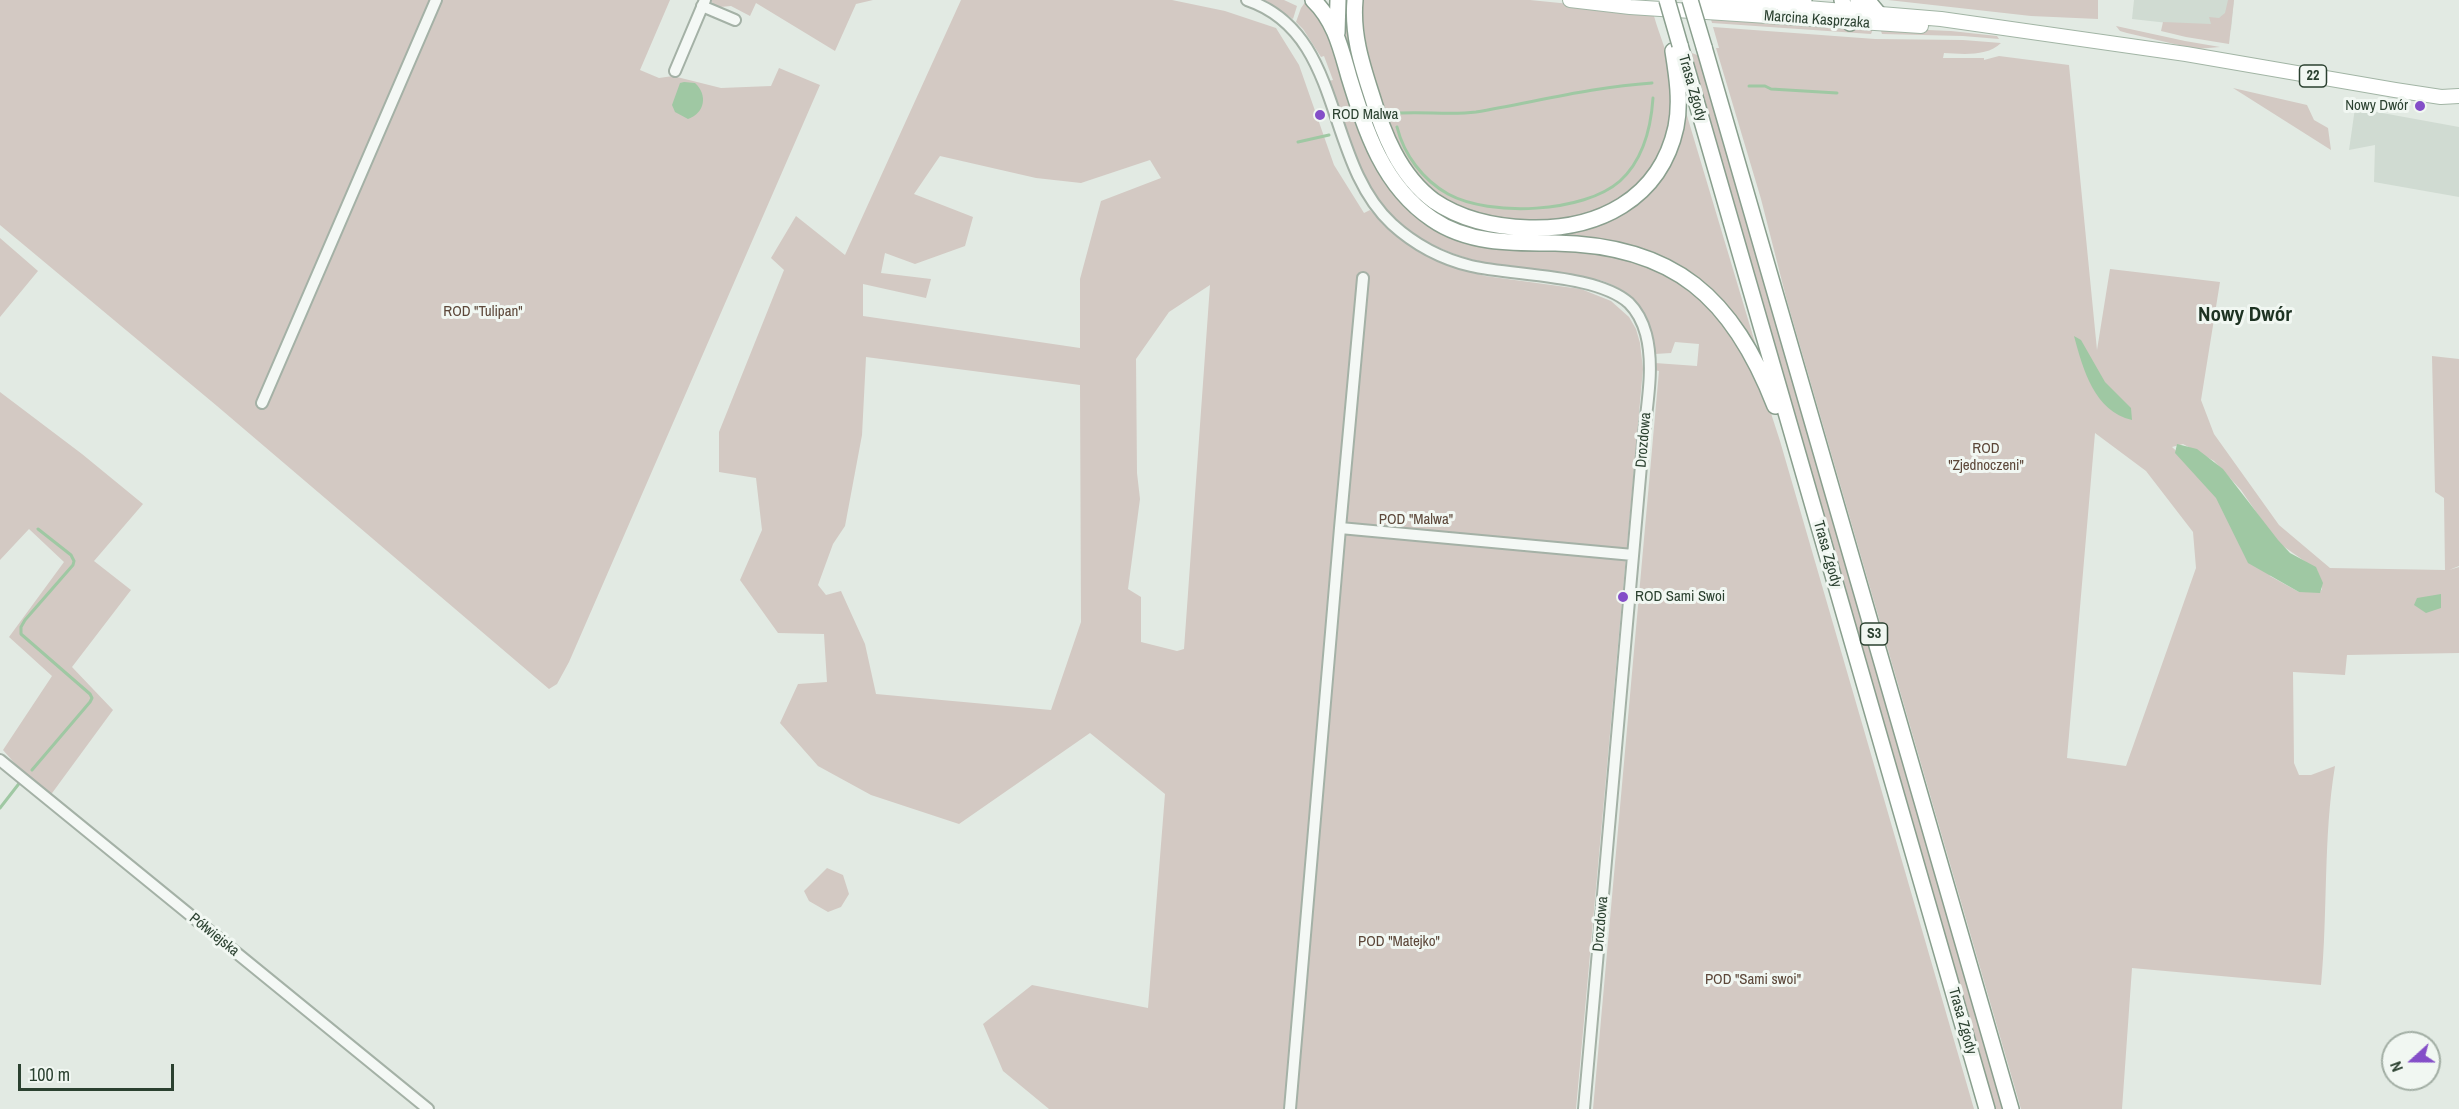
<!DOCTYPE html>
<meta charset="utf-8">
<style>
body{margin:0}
#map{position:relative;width:2459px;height:1109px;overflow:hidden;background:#e2eae3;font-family:"Archivo Narrow",sans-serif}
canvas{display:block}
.north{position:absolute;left:2381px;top:1031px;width:60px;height:60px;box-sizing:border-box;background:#f1f7f2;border:2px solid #a2aea4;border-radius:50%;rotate:249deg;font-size:16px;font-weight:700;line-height:24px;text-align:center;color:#2b4130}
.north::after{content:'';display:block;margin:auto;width:21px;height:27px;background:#844ec8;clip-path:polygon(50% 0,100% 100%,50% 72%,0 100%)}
.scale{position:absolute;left:18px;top:1064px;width:156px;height:27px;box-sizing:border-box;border:3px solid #2b4130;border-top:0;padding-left:8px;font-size:18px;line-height:21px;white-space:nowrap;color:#2b4130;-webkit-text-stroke:4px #f1f7f2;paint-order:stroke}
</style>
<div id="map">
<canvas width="2459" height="1109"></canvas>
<div class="north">N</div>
<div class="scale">100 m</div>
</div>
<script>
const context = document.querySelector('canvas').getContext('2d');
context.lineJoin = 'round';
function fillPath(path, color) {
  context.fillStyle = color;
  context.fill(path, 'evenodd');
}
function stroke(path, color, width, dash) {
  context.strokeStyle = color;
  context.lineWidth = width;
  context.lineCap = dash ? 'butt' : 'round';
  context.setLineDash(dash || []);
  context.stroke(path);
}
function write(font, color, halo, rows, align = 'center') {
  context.font = font + ' "Archivo Narrow",sans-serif';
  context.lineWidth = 6;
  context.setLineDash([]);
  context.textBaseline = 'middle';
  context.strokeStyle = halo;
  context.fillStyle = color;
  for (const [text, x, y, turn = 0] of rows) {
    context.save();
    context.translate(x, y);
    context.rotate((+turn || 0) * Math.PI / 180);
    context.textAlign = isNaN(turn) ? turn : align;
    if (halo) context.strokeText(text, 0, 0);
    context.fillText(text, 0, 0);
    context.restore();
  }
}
fillPath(new Path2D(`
 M 2134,0 L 2234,0 L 2231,30 L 2132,19 Z
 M 2355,108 L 2459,127 L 2459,197 L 2374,182 L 2375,145 L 2349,150 Z`), '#d0dbd2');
fillPath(new Path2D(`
 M 0,0 L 670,0 L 640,70 L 659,78 L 673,76 L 721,88 L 771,86 L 779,68 L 820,85 L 569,662 L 557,684 L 549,689 L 217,406 L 0,225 Z
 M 711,0 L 873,0 L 856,4 L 835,51 L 756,3 L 750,16 L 731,6 L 720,7 L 713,4 Z
 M 961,0 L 1172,0 L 1225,11 L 1276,28 L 1299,65 L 1334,165 L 1364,213 L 1370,210 L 1387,228 L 1420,253 L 1449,265 L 1485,276 L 1581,289 L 1611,301 L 1629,317 L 1636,329 L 1640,343 L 1643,369 L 1576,1109 L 1049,1109 L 1003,1071 L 983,1024 L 1032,985 L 1148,1008 L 1165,794 L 1090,733 L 959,824 L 871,795 L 818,766 L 780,723 L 798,684 L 827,682 L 824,634 L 778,633 L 740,580 L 762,530 L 756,478 L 719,472 L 719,432 L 784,270 L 771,258 L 796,216 L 845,255 ZM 940,156 L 1036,178 L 1081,183 L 1150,160 L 1161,178 L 1101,201 L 1080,279 L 1080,348 L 863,316 L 863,284 L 926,298 L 931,279 L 881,273 L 885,253 L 915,264 L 965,246 L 973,217 L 914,194 ZM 1210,285 L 1184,649 L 1177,651 L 1141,642 L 1141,597 L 1128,589 L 1140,499 L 1137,473 L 1136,359 L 1169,312 ZM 866,357 L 1080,385 L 1081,622 L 1051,710 L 876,694 L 865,644 L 841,591 L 826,595 L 818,585 L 833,544 L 845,526 L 862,435 Z
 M 1265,0 L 1284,0 L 1297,6 L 1293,19 Z
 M 1363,0 L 1530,0 L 1610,8 L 1654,16 C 1659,35 1670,57 1671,77 C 1675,134 1652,191 1595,215 C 1575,223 1549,221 1528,221 C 1488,219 1453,213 1423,185 C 1382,146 1366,57 1361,3 Z
 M 1888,0 L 2098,0 L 2098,19 L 2031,16 Z
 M 2228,0 L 2234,0 L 2229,44 L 2186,37 L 2161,31 L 2163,22 L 2211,24 L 2209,17 L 2219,18 L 2225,13 Z
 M 1306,1 L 1324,22 L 1358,121 L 1429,225 L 1634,259 L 1687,286 L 1735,335 L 1767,401 L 1780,441 L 1974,1109 L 1593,1109 L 1659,371 L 1654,370 L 1655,363 L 1697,366 L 1699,344 L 1675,342 L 1671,353 L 1655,354 C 1652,315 1638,293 1600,280 C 1516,267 1422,269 1370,189 C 1349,157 1340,117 1329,81 L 1333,80 L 1324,56 L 1321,57 L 1303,29 L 1296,22 L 1301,8 Z
 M 1343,8 L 1348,8 L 1407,182 L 1511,232 L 1630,207 L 1685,109 L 1756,346 C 1731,305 1699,271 1653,253 C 1624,243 1594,241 1564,239 C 1485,235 1422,232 1381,153 C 1375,141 1372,127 1368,114 C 1357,79 1344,46 1343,8 Z
 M 1710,16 L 1873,29 L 1871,34 L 1712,23 Z
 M 2116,26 L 2185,41 L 2220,47 L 2196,49 L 2127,33 L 2120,31 Z
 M 1713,27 L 1875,39 L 1963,40 L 2001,43 C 1987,57 1961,54 1944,53 L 1943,58 L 1984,58 L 1984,60 L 1999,56 L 2069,65 L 2097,350 L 2110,269 L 2220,282 L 2201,400 L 2214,434 L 2279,525 L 2330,568 L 2445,570 L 2444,498 L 2435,492 L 2432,356 L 2459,359 L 2459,566 L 2449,570 L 2459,567 L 2459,653 L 2347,655 L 2345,675 L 2293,672 L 2294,763 L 2299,775 L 2311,775 L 2335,766 C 2323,838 2328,912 2321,985 L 2132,968 L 2122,1109 L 2021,1109 L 1787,301 L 1761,199 L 1716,48 L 1719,48 ZM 2095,433 L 2146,471 L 2193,532 L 2196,568 L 2126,766 L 2067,758 ZM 2183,444 L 2214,461 L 2241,490 L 2276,541 L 2317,570 L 2322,589 L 2320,592 L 2299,592 L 2270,576 L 2258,526 L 2172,447 Z
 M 1880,28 L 1951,31 L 1997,36 L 1999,39 L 1963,36 L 1882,34 Z
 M 1689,46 L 1692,53 L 1697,55 L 1697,47 L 2004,1109 L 1994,1109 L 1696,76 Z
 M 2233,88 L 2307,105 L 2314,120 L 2328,128 L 2331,150 Z
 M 0,238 L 38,271 L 0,317 Z
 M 0,392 L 82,454 L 143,504 L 94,561 L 131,590 L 72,667 L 113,710 L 47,800 L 3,750 L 52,676 L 9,637 L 64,562 L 29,529 L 0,560 Z
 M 827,868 L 843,875 L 849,894 L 841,907 L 828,912 L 809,901 L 804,891 Z`), '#d3c9c3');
fillPath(new Path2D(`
 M 684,82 L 695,83 C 708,95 705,113 688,119 L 675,112 L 672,105 L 680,83 Z
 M 2074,336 L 2081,340 L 2105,382 L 2131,408 L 2132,420 C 2094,411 2083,369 2074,336 Z
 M 2177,444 L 2197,449 L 2223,469 L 2278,540 L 2290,553 L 2316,567 L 2323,583 L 2320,593 L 2299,592 L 2248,563 L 2216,498 L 2175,453 Z
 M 2441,594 L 2441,608 L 2426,613 L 2414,605 L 2417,598 Z`), '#9fc8a3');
stroke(new Path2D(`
 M 1749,86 L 1765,86 L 1771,89 L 1837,93
 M 1389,114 C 1418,110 1447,116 1476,112 C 1535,102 1592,87 1652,83
 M 1397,127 C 1404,155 1423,180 1448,194 C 1490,217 1584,213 1620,181 C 1643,160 1651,128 1653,98
 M 1298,142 L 1329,135
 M 32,770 L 90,702 L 92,698 L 90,694 L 21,634 L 21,627 L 25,620 L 73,565 L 74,561 L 71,555 L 38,529
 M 0,808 L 21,781`), '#9fc8a3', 3);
const minor = new Path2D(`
 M 1247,0 C 1345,33 1323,160 1392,224 C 1415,245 1442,259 1471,266 C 1514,276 1597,274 1629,303 C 1637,311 1643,323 1646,334 C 1655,368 1646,409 1643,443 L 1584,1109
 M 702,6 L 735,20
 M 675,71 L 705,0
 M 1363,278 L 1340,528 L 1633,555
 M 262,403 L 436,0
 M 0,760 L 428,1109
 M 1290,1109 L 1340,528`);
const major = new Path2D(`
 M 1570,0 L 1630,7 L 1921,26
 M 1704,0 L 1765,5
 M 1784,6 L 1941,19 L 2186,54 L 2395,90 L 2441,97 L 2459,96`);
const highway = new Path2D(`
 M 1313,0 C 1335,21 1341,49 1349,77 C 1366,132 1383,186 1432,219 C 1468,244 1513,243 1555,243 C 1675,245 1733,298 1775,406
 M 1355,0 C 1352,33 1361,62 1371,93 C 1383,133 1399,175 1434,201 C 1462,220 1495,227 1529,228 C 1597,230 1660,200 1676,127 C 1681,102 1677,76 1673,51
 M 1842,0 L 1846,16 L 1850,23 L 1857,12 L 1858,0
 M 1867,0 L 1878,13
 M 1754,4 L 1804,0
 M 1337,33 L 1338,0
 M 1680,45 L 1987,1109
 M 1704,47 L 2011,1109`);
stroke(minor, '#a4b1a6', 14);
stroke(major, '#a2b5a5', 16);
stroke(highway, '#8a9f8e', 18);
stroke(minor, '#f4f8f5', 10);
stroke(major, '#fff', 14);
stroke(highway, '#fff', 15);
const highwayBridge = new Path2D(`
 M 1667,0 L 1680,45
 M 1690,0 L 1704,47`);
stroke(highwayBridge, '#8a9f8e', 18, []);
stroke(highwayBridge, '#fff', 15);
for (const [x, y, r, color] of [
 [2420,106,6,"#844ec8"],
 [1320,115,6,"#844ec8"],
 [1623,597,6,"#844ec8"]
]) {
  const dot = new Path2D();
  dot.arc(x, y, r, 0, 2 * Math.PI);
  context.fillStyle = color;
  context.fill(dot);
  stroke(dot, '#f1f7f2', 2);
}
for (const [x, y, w] of [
 [2313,76,27],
 [1874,634,27]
]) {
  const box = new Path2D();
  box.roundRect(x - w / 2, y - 11, w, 22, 4.5);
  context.fillStyle = '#f1f7f2';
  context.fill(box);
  stroke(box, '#2b4130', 1.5);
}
write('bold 14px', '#2b4130', null, [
 ["22",2313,76],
 ["S3",1874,634]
]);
write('15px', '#2b4130', '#f1f7f2', [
 ["Marcina Kasprzaka",1817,20,4],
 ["Trasa Zgody",1692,88,74],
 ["Drozdowa",1644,440,-85],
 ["Trasa Zgody",1827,554,74],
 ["Drozdowa",1601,924,-85],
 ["Półwiejska",214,935,39],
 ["Trasa Zgody",1962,1021,74]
]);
write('15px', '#2b4130', '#f1f7f2', [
 ["Nowy Dwór",2408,106,"right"],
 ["ROD Malwa",1332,115],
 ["ROD Sami Swoi",1635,597]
], 'left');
write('15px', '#5c4739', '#f1f7f2', [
 ["ROD \"Tulipan\"",483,312],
 ["ROD",1986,449],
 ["\"Zjednoczeni\"",1986,466],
 ["POD \"Malwa\"",1416,520],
 ["POD \"Matejko\"",1399,942],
 ["POD \"Sami swoi\"",1753,980]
]);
write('bold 21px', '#1d3222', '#f1f7f2', [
 ["Nowy Dwór",2245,315]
]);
</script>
